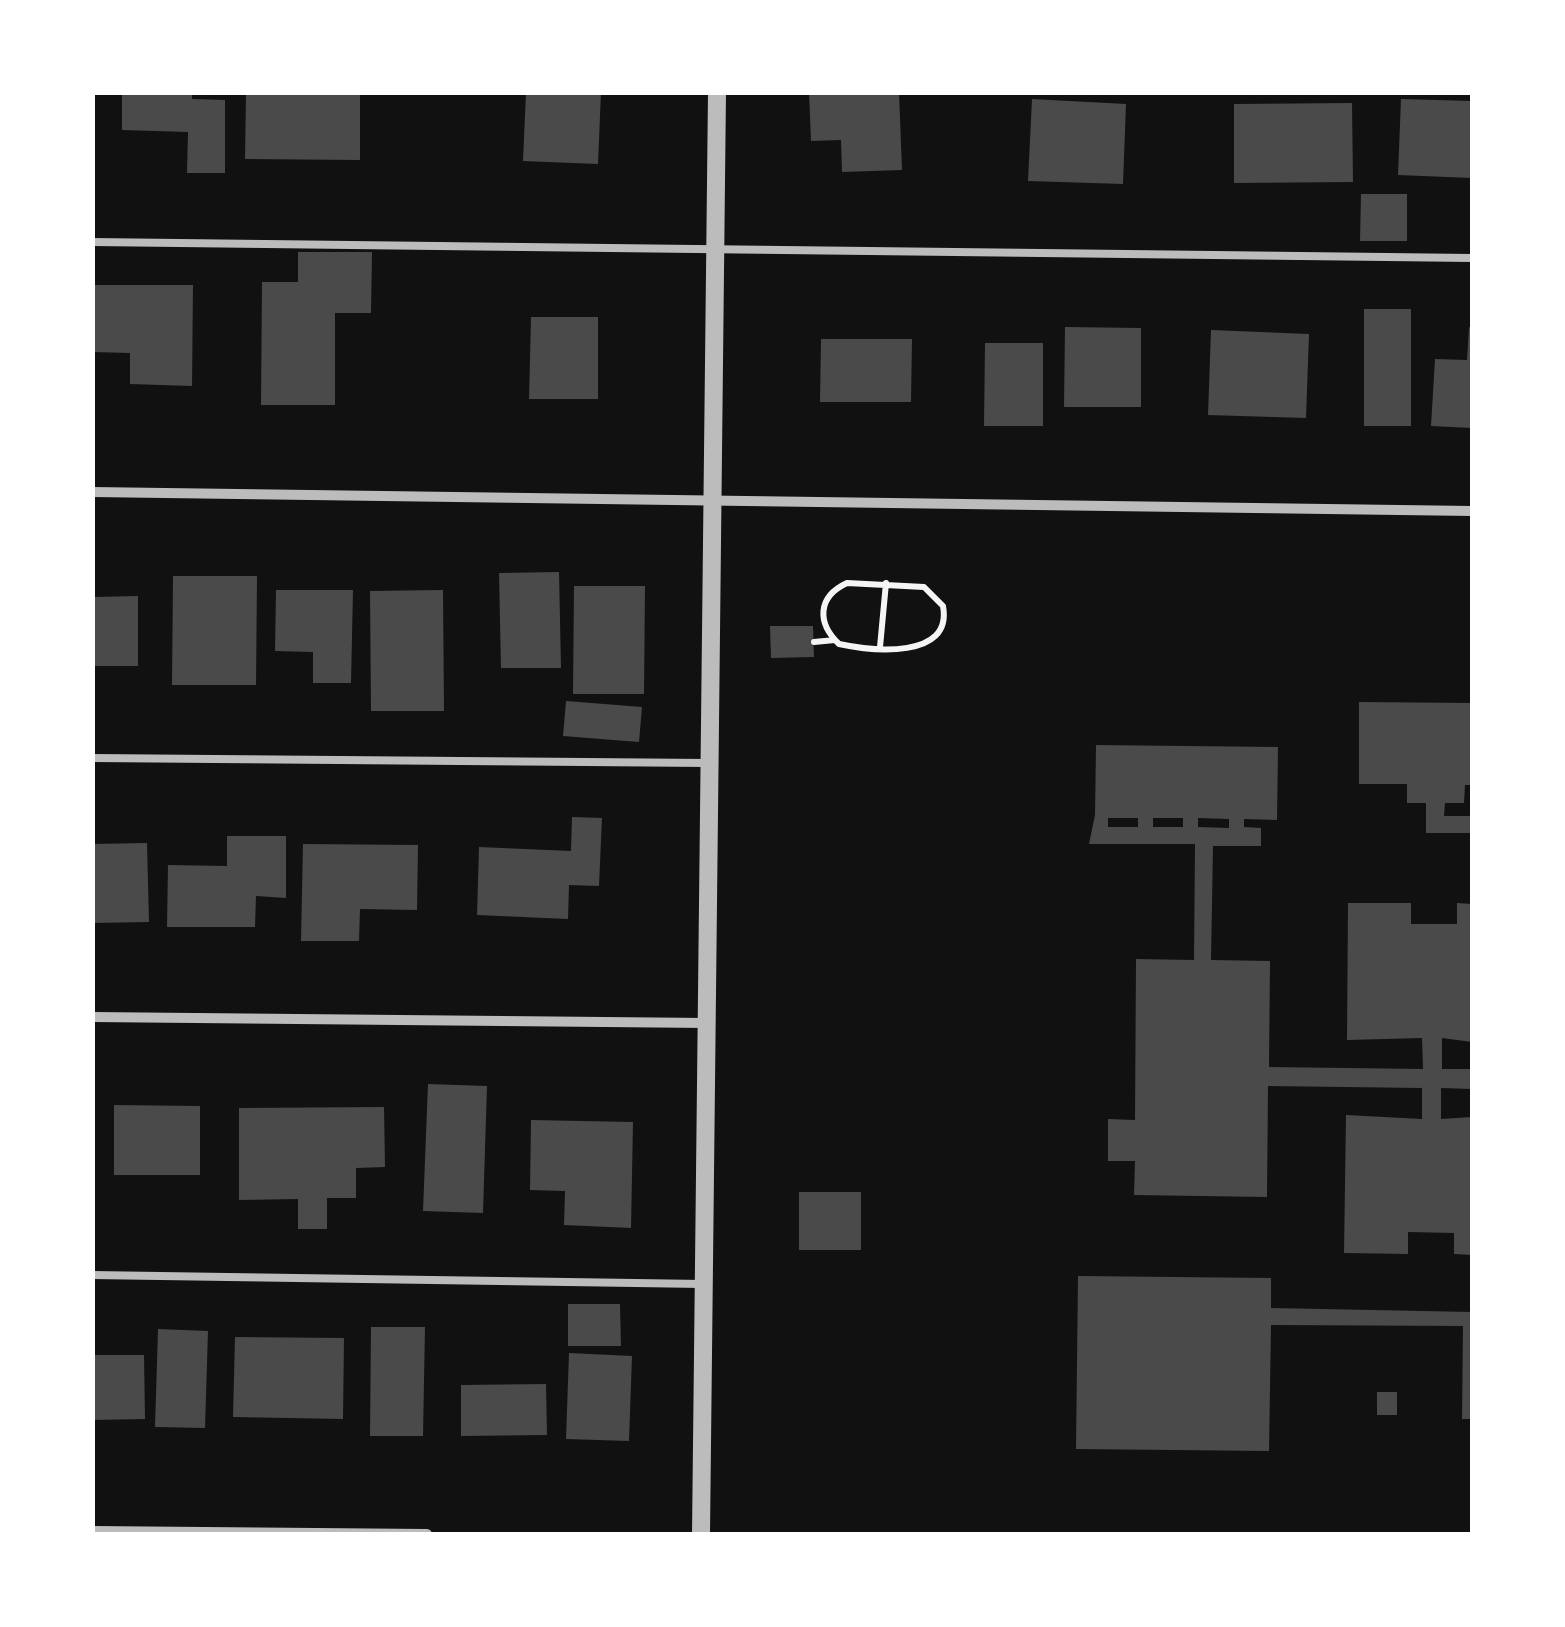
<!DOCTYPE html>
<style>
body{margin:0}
#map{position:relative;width:1565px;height:1627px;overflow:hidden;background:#111;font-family:Poppins,sans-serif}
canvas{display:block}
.frame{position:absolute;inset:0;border:95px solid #fff;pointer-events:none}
</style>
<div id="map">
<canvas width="1565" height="1627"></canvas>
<div class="frame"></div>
</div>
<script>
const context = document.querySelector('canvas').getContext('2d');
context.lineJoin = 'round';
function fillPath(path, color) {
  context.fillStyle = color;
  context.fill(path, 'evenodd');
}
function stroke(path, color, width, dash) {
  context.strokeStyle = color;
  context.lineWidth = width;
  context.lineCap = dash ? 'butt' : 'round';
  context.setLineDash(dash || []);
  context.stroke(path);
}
fillPath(new Path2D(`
 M 122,92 L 192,92 L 192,99 L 225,100 L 225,173 L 187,173 L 188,132 L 122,130 Z
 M 526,92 L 601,92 L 598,164 L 523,161 Z
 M 809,92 L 899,92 L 902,170 L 842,172 L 841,140 L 811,141 Z
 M 246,93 L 360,94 L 360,160 L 245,159 Z
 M 1032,99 L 1126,104 L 1123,184 L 1028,181 Z
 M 1401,99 L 1472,101 L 1472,178 L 1398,175 Z
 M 1352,103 L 1353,182 L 1234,183 L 1234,104 Z
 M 1361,194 L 1407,194 L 1407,241 L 1360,241 Z
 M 298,252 L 372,252 L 371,313 L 335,313 L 335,405 L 261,405 L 262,282 L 298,282 Z
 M 92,285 L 193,285 L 192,386 L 130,384 L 130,353 L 92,352 Z
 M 1364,309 L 1411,309 L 1411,426 L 1364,426 Z
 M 531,317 L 598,317 L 598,399 L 529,399 Z
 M 1065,327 L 1141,328 L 1141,407 L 1064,407 Z
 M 1469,327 L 1472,328 L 1472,428 L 1431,426 L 1435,359 L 1467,360 Z
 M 1211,330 L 1309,334 L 1306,418 L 1208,415 Z
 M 821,339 L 912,339 L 911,402 L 820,402 Z
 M 985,343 L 1043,343 L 1043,426 L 984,426 Z
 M 559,572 L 561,668 L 501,668 L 499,573 Z
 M 173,576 L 257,576 L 256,685 L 172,685 Z
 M 574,586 L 645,586 L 644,694 L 573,694 Z
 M 276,590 L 353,590 L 351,683 L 313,683 L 313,652 L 275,651 Z
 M 443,590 L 444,711 L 371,711 L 370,591 Z
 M 138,596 L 138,666 L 92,666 L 92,597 Z
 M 770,626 L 813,626 L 814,657 L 771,658 Z
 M 566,701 L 642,707 L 639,742 L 563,736 Z
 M 1359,702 L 1472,703 L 1472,785 L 1465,785 L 1464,803 L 1445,803 L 1444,816 L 1472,816 L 1472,833 L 1426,833 L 1426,803 L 1407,803 L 1407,784 L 1359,784 Z
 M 1096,745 L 1278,747 L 1277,820 L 1244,819 L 1244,827 L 1261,828 L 1261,846 L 1213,846 L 1211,960 L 1270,961 L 1269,1067 L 1423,1069 L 1422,1038 L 1347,1040 L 1348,903 L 1411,903 L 1411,924 L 1457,924 L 1457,903 L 1472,904 L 1472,1042 L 1442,1038 L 1442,1069 L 1472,1069 L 1472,1089 L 1441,1088 L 1441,1119 L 1472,1117 L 1472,1255 L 1454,1254 L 1454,1233 L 1408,1232 L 1408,1254 L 1344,1253 L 1346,1115 L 1422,1119 L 1422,1088 L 1268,1086 L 1267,1197 L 1134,1195 L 1135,1161 L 1108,1161 L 1108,1119 L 1135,1120 L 1136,959 L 1194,960 L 1195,844 L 1089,844 L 1095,815 ZM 1108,818 L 1138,818 L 1138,827 L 1108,827 ZM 1153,818 L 1183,818 L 1183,827 L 1153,827 ZM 1198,818 L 1229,819 L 1229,828 L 1198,827 Z
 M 572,817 L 602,818 L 599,886 L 569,885 L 568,919 L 477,915 L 479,847 L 571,851 Z
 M 227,836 L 286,836 L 286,898 L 256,896 L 255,927 L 167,927 L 168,865 L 227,866 Z
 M 147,843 L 149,922 L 92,923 L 92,844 Z
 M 303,844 L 418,845 L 417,910 L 360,909 L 359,941 L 301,941 Z
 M 428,1084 L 487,1086 L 483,1213 L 423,1211 Z
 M 114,1105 L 200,1106 L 200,1175 L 114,1175 Z
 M 384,1107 L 385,1167 L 356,1168 L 356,1198 L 327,1198 L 327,1229 L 298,1229 L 298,1199 L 239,1200 L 239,1108 Z
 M 531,1120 L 633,1122 L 631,1228 L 564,1225 L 565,1191 L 530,1190 Z
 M 799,1192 L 861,1192 L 861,1250 L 799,1250 Z
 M 1078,1276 L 1271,1278 L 1271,1308 L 1472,1312 L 1472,1419 L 1462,1419 L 1463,1326 L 1271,1325 L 1269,1451 L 1076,1449 Z
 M 568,1304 L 620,1304 L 621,1346 L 568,1346 Z
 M 371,1327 L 425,1327 L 423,1436 L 370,1436 Z
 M 158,1329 L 208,1331 L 205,1428 L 155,1427 Z
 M 235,1337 L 344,1338 L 343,1419 L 233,1417 Z
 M 569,1353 L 632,1356 L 629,1441 L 566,1439 Z
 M 92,1355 L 144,1355 L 145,1419 L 92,1420 Z
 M 546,1384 L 547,1435 L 461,1436 L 461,1385 Z
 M 1377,1392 L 1397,1392 L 1397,1415 L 1377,1415 Z`), '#4a4a4a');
stroke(new Path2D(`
 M 847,583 L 924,587 L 943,606 C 953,660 872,651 839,644 C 817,623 817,597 847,583 Z
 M 814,642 L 835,640
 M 880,647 L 886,583`), '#f5f5f5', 6);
stroke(new Path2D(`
 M 92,242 L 1472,258
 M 92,758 L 708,763
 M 92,1275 L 703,1284`), '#bcbcbc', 8);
stroke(new Path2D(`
 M 92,492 L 1472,511
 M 92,1017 L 707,1023
 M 92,1531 L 427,1534`), '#bcbcbc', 10);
stroke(new Path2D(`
 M 701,1534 L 717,92`), '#bcbcbc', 18);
</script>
